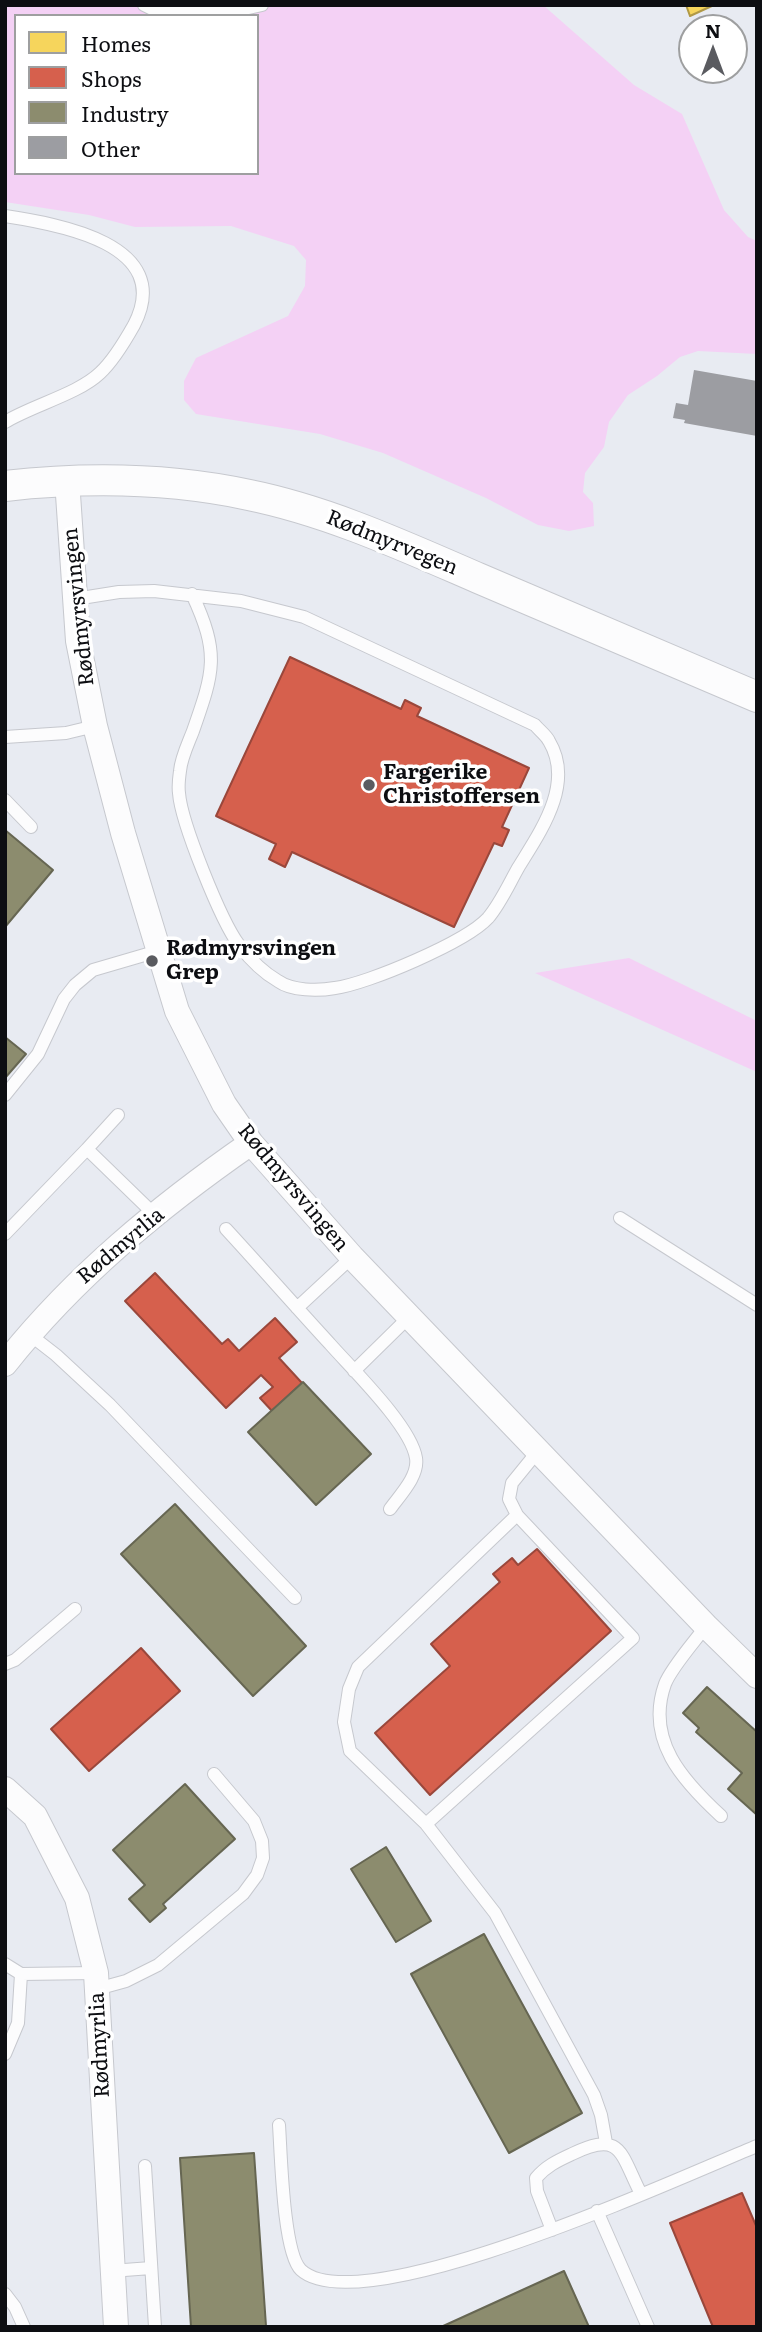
<!DOCTYPE html>
<meta charset="utf-8">
<style>
body{margin:0}
#map{position:relative;width:762px;height:2332px;overflow:hidden;background:#e8ebf2;font-family:Literata,serif}
canvas{display:block}
.frame{position:absolute;inset:0;border:7px solid #0d0e12;pointer-events:none}
.legend{position:absolute;left:14px;top:14px;width:245px;height:161px;box-sizing:border-box;background:#fff;border:2px solid #9e9fa0;margin:0;padding:9px 12px;list-style:none;font-size:21px;color:#0d0e12}
.legend li{display:flex;align-items:center;gap:14px;height:35px}
.legend b{width:35px;border:2px solid #9e9fa0}
.north{position:absolute;left:678px;top:14px;width:70px;height:70px;box-sizing:border-box;background:#fff;border:2px solid #9e9fa0;border-radius:50%;rotate:0deg;font-size:19px;font-weight:700;line-height:28px;text-align:center;color:#0d0e12}
.north::after{content:'';display:block;margin:auto;width:24px;height:32px;background:#5a5b60;clip-path:polygon(50% 0,100% 100%,50% 72%,0 100%)}
</style>
<div id="map">
<canvas width="762" height="2332"></canvas>
<div class="frame"></div>
<ul class="legend">
<li><b style="height:19px;background:#f6d55c"></b>Homes</li>
<li><b style="height:19px;background:#d6604d"></b>Shops</li>
<li><b style="height:19px;background:#8c8c6e"></b>Industry</li>
<li><b style="height:19px;background:#9c9da2"></b>Other</li>
</ul>
<div class="north">N</div>
</div>
<script>
const context = document.querySelector('canvas').getContext('2d');
context.lineJoin = 'round';
function fillPath(path, color) {
  context.fillStyle = color;
  context.fill(path, 'evenodd');
}
function stroke(path, color, width, dash) {
  context.strokeStyle = color;
  context.lineWidth = width;
  context.lineCap = dash ? 'butt' : 'round';
  context.setLineDash(dash || []);
  context.stroke(path);
}
function write(font, color, halo, rows, align = 'center') {
  context.font = font + ' Literata,serif';
  context.lineWidth = 7;
  context.setLineDash([]);
  context.textBaseline = 'middle';
  context.strokeStyle = halo;
  context.fillStyle = color;
  for (const [text, x, y, turn = 0] of rows) {
    context.save();
    context.translate(x, y);
    context.rotate((+turn || 0) * Math.PI / 180);
    context.textAlign = isNaN(turn) ? turn : align;
    if (halo) context.strokeText(text, 0, 0);
    context.fillText(text, 0, 0);
    context.restore();
  }
}
fillPath(new Path2D(`
 M 5,5 L 543,5 L 634,85 L 682,114 L 724,210 L 748,237 L 757,241 L 757,354 L 698,351 L 680,357 L 657,376 L 628,395 L 609,422 L 604,447 L 585,473 L 583,492 L 593,503 L 594,526 L 569,531 L 538,525 L 486,498 L 383,453 L 320,434 L 196,414 L 184,400 L 184,381 L 196,358 L 288,316 L 305,286 L 306,260 L 294,246 L 231,226 L 135,227 L 89,215 L 5,202 ZM 16,16 L 257,16 L 257,173 L 16,173 Z
 M 629,958 L 757,1021 L 757,1072 L 535,973 Z`), '#f4d1f5');
const homes = new Path2D(`
 M 686,5 L 714,5 L 690,16 Z`);
fillPath(homes, '#f6d55c');
stroke(homes, '#b09946', 2);
const shops = new Path2D(`
 M 290,657 L 401,709 L 405,700 L 421,708 L 417,716 L 529,768 L 502,827 L 509,830 L 502,846 L 494,843 L 454,927 L 292,852 L 285,867 L 269,859 L 276,844 L 216,816 Z
 M 155,1273 L 222,1344 L 228,1339 L 239,1351 L 275,1318 L 297,1342 L 279,1358 L 302,1383 L 272,1411 L 260,1398 L 273,1387 L 261,1375 L 226,1408 L 125,1301 Z
 M 537,1549 L 611,1631 L 430,1795 L 375,1733 L 450,1666 L 431,1644 L 500,1582 L 493,1574 L 512,1558 L 518,1565 Z
 M 141,1648 L 180,1691 L 89,1771 L 51,1729 Z
 M 742,2193 L 757,2228 L 757,2327 L 713,2327 L 670,2223 Z`);
fillPath(shops, '#d6604d');
stroke(shops, '#9a473b', 2);
const industry = new Path2D(`
 M 5,830 L 53,870 L 5,927 Z
 M 5,1037 L 26,1054 L 5,1078 Z
 M 303,1382 L 371,1454 L 316,1505 L 248,1432 Z
 M 175,1504 L 306,1646 L 253,1696 L 121,1554 Z
 M 707,1687 L 757,1732 L 757,1815 L 728,1789 L 742,1773 L 696,1732 L 699,1728 L 683,1713 Z
 M 185,1784 L 235,1839 L 163,1904 L 166,1908 L 150,1922 L 129,1899 L 145,1885 L 113,1850 Z
 M 386,1847 L 431,1921 L 396,1942 L 351,1869 Z
 M 484,1934 L 582,2113 L 509,2153 L 411,1974 Z
 M 254,2153 L 266,2326 L 191,2327 L 180,2158 Z
 M 564,2271 L 589,2327 L 441,2327 Z`);
fillPath(industry, '#8c8c6e');
stroke(industry, '#666652', 2);
fillPath(new Path2D(`
 M 694,370 L 757,381 L 757,436 L 684,423 L 685,420 L 673,418 L 676,403 L 688,405 Z`), '#9c9da2');
const service = new Path2D(`
 M 144,5 L 160,13 L 240,10 L 262,5
 M 5,216 C 58,224 176,244 134,325 C 125,341 113,361 100,373 C 78,394 33,405 5,422
 M 75,599 L 119,592 L 154,591 L 241,601 L 304,617 L 535,725 C 539,730 546,735 549,741 C 575,784 540,832 518,868 C 509,884 500,904 488,918 C 466,942 367,984 335,988 C 318,991 292,991 278,981 C 264,973 249,958 239,945 C 221,921 181,822 179,793 C 178,786 179,778 180,771 C 181,758 188,744 193,731 C 214,671 220,654 192,594
 M 5,737 L 66,733 L 95,726
 M 5,800 L 31,827
 M 5,1095 L 38,1054 L 64,999 L 75,985 L 93,970 L 158,951
 M 87,1149 L 118,1115
 M 620,1218 L 757,1305
 M 226,1229 C 261,1267 295,1306 330,1344 C 352,1369 411,1426 416,1458 C 419,1476 400,1495 390,1509
 M 5,1234 L 87,1149 L 156,1216
 M 297,1308 L 352,1257
 M 29,1334 L 56,1355 L 110,1405 L 295,1598
 M 354,1371 L 409,1317
 M 517,1515 L 633,1638 L 426,1824 L 350,1751 L 344,1722 L 349,1689 L 358,1667 L 517,1515 L 509,1499 L 512,1483 L 538,1451
 M 706,1626 C 695,1641 671,1668 665,1684 C 645,1740 683,1781 721,1816
 M 5,1664 L 15,1660 L 75,1609
 M 426,1824 L 495,1913 L 594,2095 L 601,2115 L 606,2143
 M 5,1964 L 21,1974 L 18,2023 L 5,2054
 M 21,1974 L 96,1973
 M 97,1989 L 126,1981 L 158,1965 L 243,1894 L 257,1875 L 263,1858 L 262,1841 L 254,1821 L 214,1774
 M 279,2125 C 281,2153 283,2253 301,2270 C 361,2325 683,2176 757,2146
 M 145,2166 L 155,2327
 M 597,2211 L 648,2327
 M 552,2230 L 537,2191 L 536,2178 C 546,2166 557,2161 572,2154 C 622,2130 620,2153 641,2194
 M 111,2271 L 151,2268
 M 5,2294 L 15,2307 L 24,2327`);
const minor = new Path2D(`
 M 67,480 L 78,641 L 95,726 L 123,833 L 177,1011 L 224,1104 L 251,1143 L 352,1257 L 706,1626 L 757,1676
 M 5,1364 C 74,1277 160,1206 251,1143
 M 5,1789 L 35,1816 L 77,1898 L 96,1973 L 116,2327`);
const tertiary = new Path2D(`
 M 5,486 C 86,477 169,478 249,495 C 328,511 404,546 478,578 C 571,617 664,657 757,697`);
stroke(service, '#c6c8ce', 14);
stroke(minor, '#c6c8ce', 26);
stroke(tertiary, '#c6c8ce', 32);
stroke(service, '#fcfcfd', 12);
stroke(minor, '#fcfcfd', 24);
stroke(tertiary, '#fcfcfd', 30);
for (const [x, y, r, color] of [
 [369,785,7,"#5a5b60"],
 [152,961,7,"#5a5b60"]
]) {
  const dot = new Path2D();
  dot.arc(x, y, r, 0, 2 * Math.PI);
  context.fillStyle = color;
  context.fill(dot);
  stroke(dot, '#fff', 2.5);
}
write('21px', '#0d0e12', '#fff', [
 ["Rødmyrvegen",392,543,22],
 ["Rødmyrsvingen",79,607,-96],
 ["Rødmyrsvingen",293,1188,50],
 ["Rødmyrlia",121,1246,-40],
 ["Rødmyrlia",100,2045,-93]
]);
write('bold 21px', '#0d0e12', '#fff', [
 ["Fargerike",383,773],
 ["Christoffersen",383,797],
 ["Rødmyrsvingen",166,949],
 ["Grep",166,973]
], 'left');
</script>
